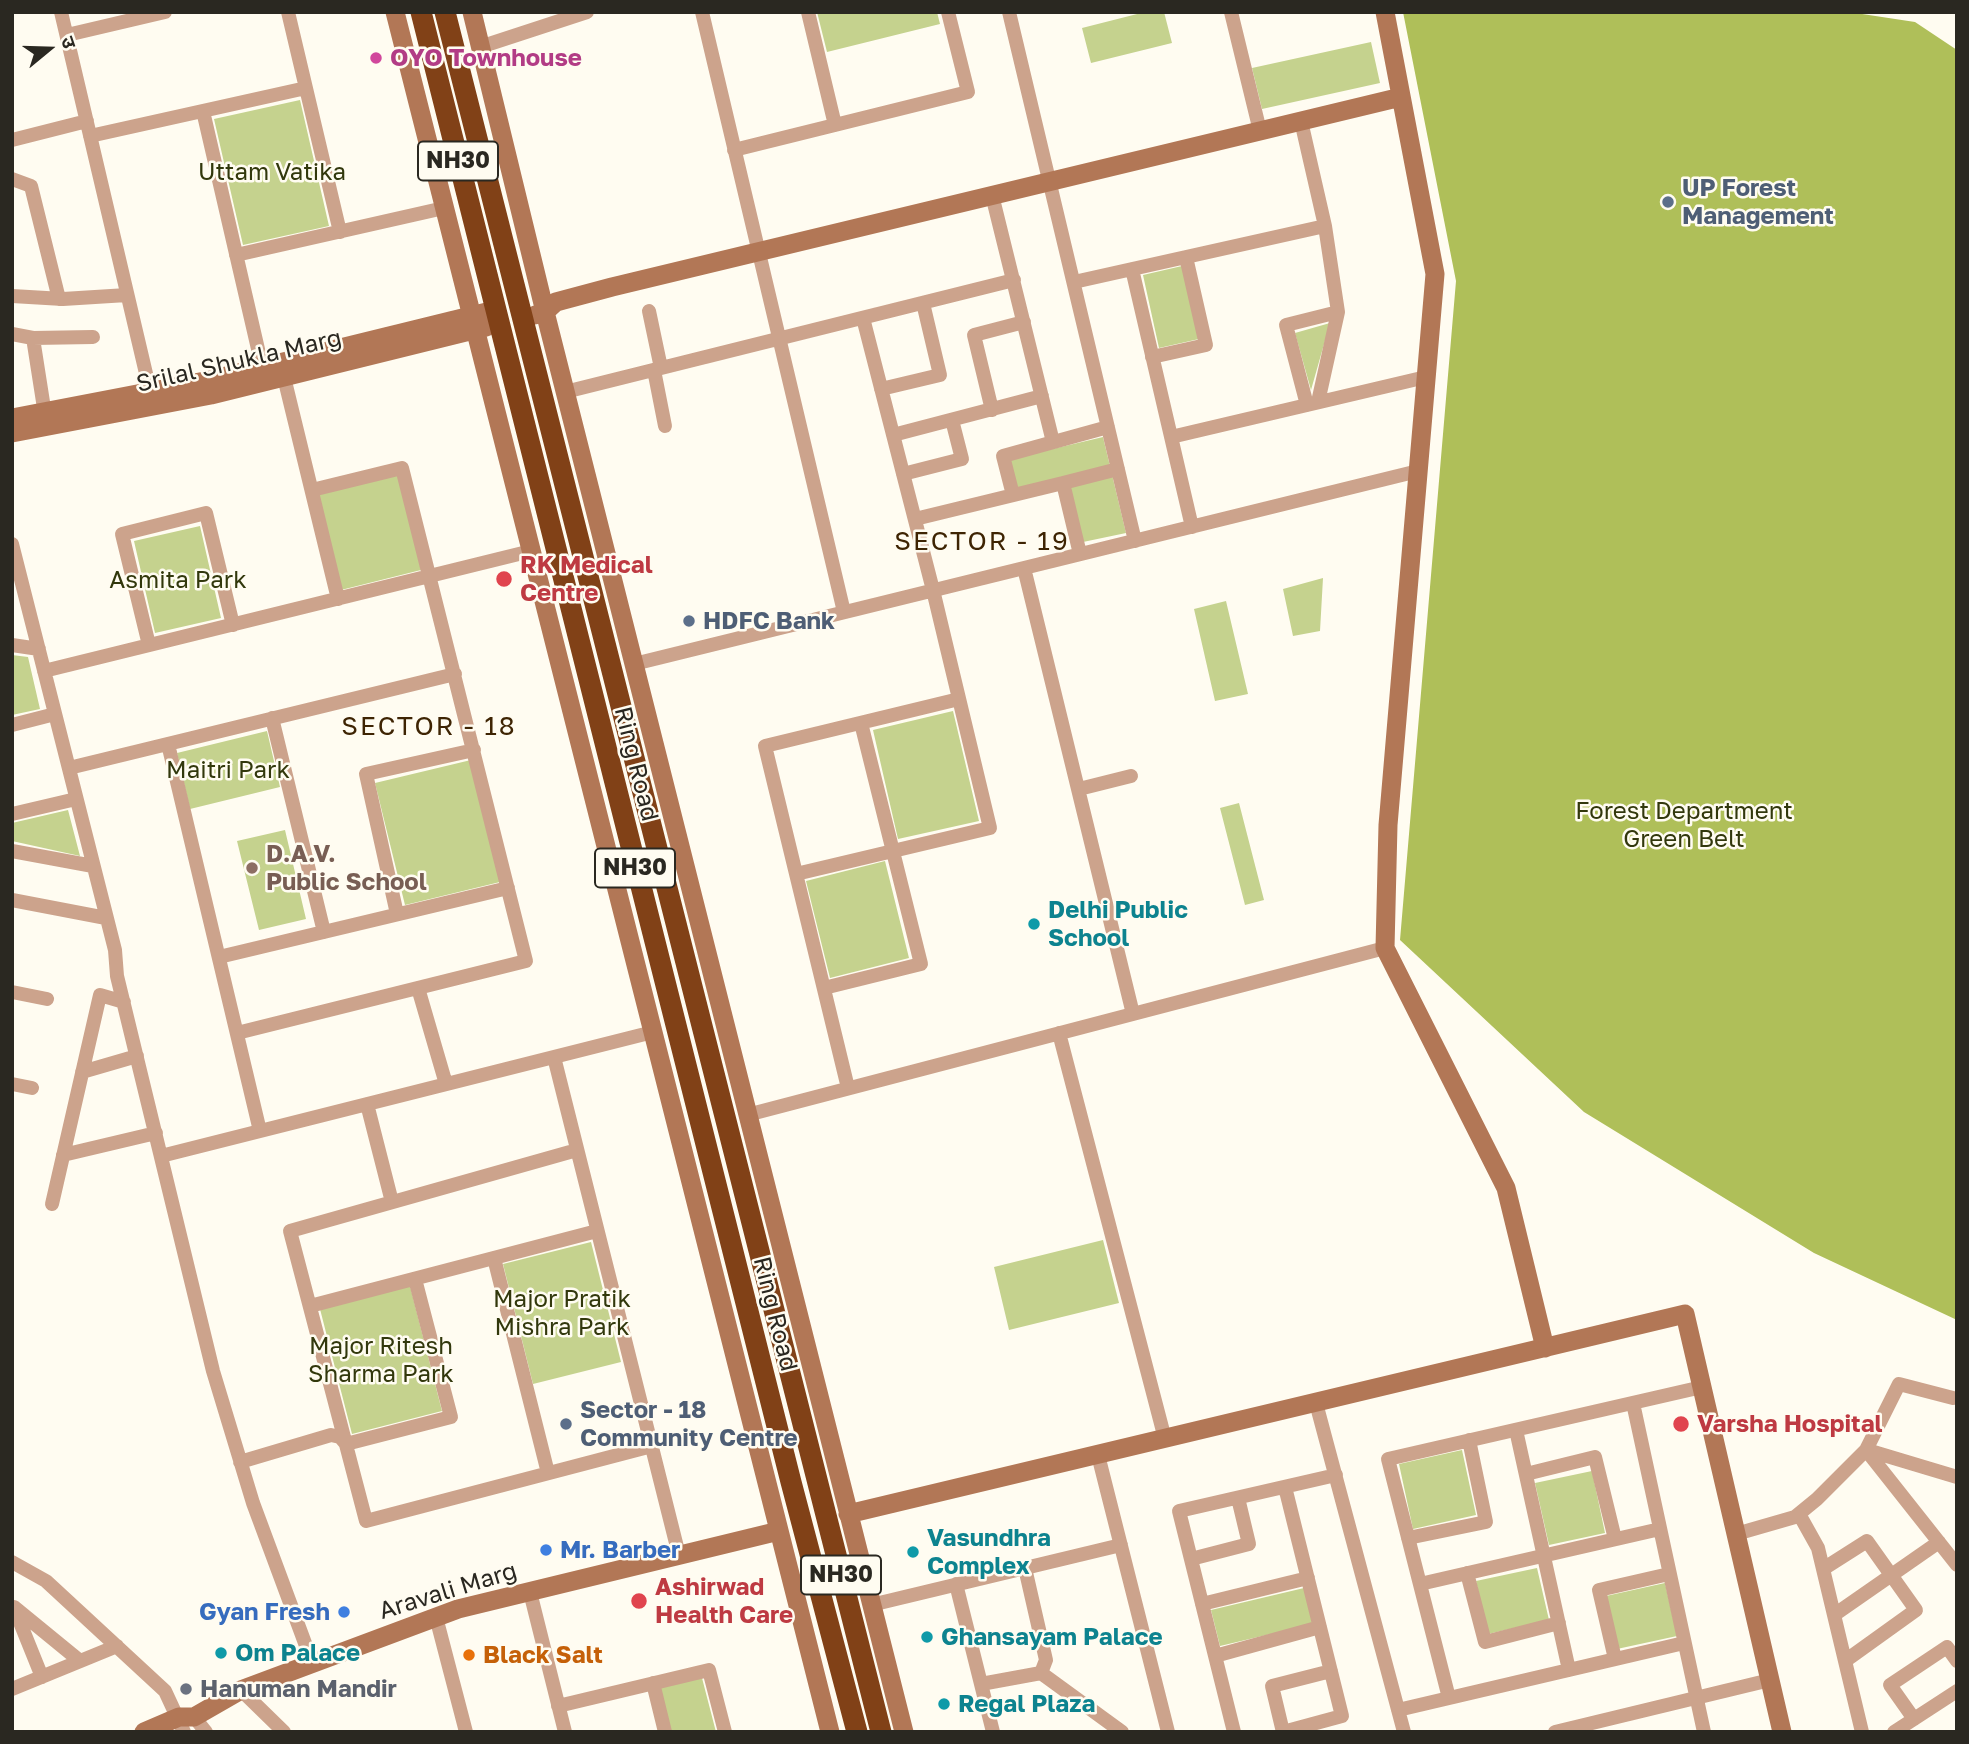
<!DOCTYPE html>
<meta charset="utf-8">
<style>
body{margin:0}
#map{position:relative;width:1969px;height:1744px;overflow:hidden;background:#fffcf1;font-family:"Golos Text","Noto Sans Devanagari",sans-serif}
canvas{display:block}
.frame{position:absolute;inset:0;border:14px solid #2a2821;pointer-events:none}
.north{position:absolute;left:14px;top:14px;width:70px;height:70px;-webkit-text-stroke:5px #fffcf1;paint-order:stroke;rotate:71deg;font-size:19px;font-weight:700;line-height:28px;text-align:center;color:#2a2821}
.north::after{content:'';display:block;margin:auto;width:24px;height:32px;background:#2a2821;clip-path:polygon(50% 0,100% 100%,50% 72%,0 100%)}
</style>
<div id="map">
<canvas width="1969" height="1744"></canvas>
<div class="frame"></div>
<div class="north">उ</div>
</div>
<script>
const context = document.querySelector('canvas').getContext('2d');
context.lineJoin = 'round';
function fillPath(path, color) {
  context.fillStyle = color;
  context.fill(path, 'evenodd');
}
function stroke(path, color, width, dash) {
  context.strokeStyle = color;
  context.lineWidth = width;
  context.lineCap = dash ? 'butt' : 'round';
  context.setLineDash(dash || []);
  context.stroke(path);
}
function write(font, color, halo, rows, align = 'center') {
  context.font = font + ' "Golos Text",sans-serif';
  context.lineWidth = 5;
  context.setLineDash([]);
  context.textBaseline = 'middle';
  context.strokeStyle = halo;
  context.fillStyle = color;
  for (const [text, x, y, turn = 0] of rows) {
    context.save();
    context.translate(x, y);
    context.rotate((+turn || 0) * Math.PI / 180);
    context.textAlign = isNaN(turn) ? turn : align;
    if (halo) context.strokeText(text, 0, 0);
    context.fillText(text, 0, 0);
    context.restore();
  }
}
fillPath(new Path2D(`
 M 817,12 L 937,12 L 940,24 L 827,52 Z
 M 1145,12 L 1164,12 L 1172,43 L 1091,63 L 1082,28 Z
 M 1371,42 L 1380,83 L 1262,109 L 1252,68 Z
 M 300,100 L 329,226 L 243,245 L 214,119 Z
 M 1182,266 L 1199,339 L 1159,348 L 1143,275 Z
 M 1330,323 L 1311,390 L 1295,333 Z
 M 1103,437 L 1126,533 L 1083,542 L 1066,479 L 1018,490 L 1010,459 Z
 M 398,475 L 421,570 L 341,590 L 318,495 Z
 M 200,526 L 221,618 L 155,633 L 134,541 Z
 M 1323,578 L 1320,631 L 1293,636 L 1283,589 Z
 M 1226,601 L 1248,694 L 1215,701 L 1194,609 Z
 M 12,655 L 28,657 L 40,709 L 12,715 Z
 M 953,711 L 979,821 L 898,839 L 873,730 Z
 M 267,731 L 280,787 L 190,809 L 177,753 Z
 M 471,760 L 500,882 L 405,905 L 375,783 Z
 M 1239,803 L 1264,900 L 1245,905 L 1220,808 Z
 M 68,810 L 80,856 L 12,841 L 12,823 Z
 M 285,830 L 306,919 L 259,930 L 237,841 Z
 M 885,861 L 909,958 L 830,978 L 806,881 Z
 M 1103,1240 L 1119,1303 L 1009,1330 L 994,1267 Z
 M 591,1242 L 621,1362 L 533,1384 L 503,1264 Z
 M 410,1286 L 442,1411 L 352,1434 L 320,1309 Z
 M 1462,1450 L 1476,1515 L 1413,1529 L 1399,1464 Z
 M 1592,1471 L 1605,1533 L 1549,1545 L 1535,1483 Z
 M 1537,1568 L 1549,1620 L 1488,1634 L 1476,1581 Z
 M 1665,1583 L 1677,1636 L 1617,1649 L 1606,1596 Z
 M 1304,1588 L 1313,1624 L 1220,1646 L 1211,1610 Z
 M 702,1678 L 716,1732 L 671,1732 L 660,1688 Z`), '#c5d28e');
fillPath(new Path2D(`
 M 1403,12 L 1849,12 L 1915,22 L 1957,50 L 1957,1320 L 1814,1253 L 1584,1112 L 1400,940 L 1456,281 Z`), '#afbf59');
stroke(new Path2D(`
 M 61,12 L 152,399
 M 288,12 L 340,232
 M 702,12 L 844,612
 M 808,12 L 835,125
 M 1009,12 L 1135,541
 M 1231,12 L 1260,131
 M 67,35 L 165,12
 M 480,47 L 587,12
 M 203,111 L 264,375
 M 1301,121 L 1325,226 L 1338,312 L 1318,402
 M 90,136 L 306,88
 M 12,140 L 87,121
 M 734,150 L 968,92 L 948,12
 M 12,179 L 31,186 L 59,299
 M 992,195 L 1053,442
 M 236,255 L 444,208
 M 1132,269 L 1192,527
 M 1074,282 L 1325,226
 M 12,296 L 63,299 L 127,295
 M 649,311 L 661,368
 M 12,334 L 33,338 L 93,337
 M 33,338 L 46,421
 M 1152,357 L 1206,345 L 1186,257
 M 282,369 L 338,599
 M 654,370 L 665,426
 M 881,389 L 940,375 L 923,303
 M 565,392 L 1014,280
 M 1307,405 L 1286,325 L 1338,312
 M 992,410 L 974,335 L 1024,322
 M 893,435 L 1042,396
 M 1171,437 L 1426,377
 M 903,474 L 962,459 L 952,420
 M 1063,483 L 1118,469
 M 1013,495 L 1003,456 L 1108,427
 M 915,519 L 1063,483 L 1080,554
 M 12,544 L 115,950 L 117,976 L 213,1371 L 253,1503 L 312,1662
 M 1024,568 L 1133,1014
 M 12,645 L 39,649
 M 149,645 L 122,534 L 206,513 L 233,625
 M 634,664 L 1418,471
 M 44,671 L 531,551
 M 272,718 L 324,932
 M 12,725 L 55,714
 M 168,744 L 260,1131
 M 69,768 L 455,674
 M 1079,789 L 1131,776
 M 12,814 L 76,799
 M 12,851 L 93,866
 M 796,874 L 990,828 L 933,590 L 863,318
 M 12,900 L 106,918
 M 397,914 L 366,774 L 474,750
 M 219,957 L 508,888
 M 418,988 L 446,1084
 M 824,988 L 921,964 L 861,723
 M 12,992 L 47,999
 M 237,1033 L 526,961 L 402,468 L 312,490
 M 1059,1033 L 1165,1439
 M 554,1057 L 679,1555
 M 82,1072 L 137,1056
 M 12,1084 L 32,1088
 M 848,1088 L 765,746 L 959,699
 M 367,1104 L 392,1202
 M 747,1115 L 1385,948
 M 577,1150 L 290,1231 L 366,1521 L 652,1446
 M 63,1155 L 156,1133
 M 161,1156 L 653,1032
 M 52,1204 L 100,995 L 124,1002
 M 494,1258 L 548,1473
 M 310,1306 L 597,1231
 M 1316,1403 L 1404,1732
 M 1633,1403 L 1704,1732
 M 1516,1430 L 1569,1670
 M 1866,1450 L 1957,1565
 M 1867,1450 L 1957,1477
 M 1098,1455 L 1168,1732
 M 240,1462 L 331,1435 L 340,1437 L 346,1444 L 451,1417 L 415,1279
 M 1526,1474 L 1595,1457 L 1615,1539
 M 1799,1514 L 1818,1548 L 1862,1732
 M 1736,1534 L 1795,1517 L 1817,1499 L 1866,1450 L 1899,1384 L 1953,1398
 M 1408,1538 L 1486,1522 L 1469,1440
 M 1191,1559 L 1249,1544 L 1238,1498
 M 12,1562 L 46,1581 L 165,1691 L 184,1732
 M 1025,1568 L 1046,1660 L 1041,1673
 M 1823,1569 L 1867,1541 L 1916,1610 L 1845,1661
 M 1467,1573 L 1485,1642 L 1559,1623
 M 956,1584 L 993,1732
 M 1420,1584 L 1660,1529
 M 530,1592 L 565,1732
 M 1202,1604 L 1308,1578
 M 871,1605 L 1121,1545
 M 14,1607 L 80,1661
 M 15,1610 L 42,1677
 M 1834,1615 L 1939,1542
 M 436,1617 L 466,1732
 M 1215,1656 L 1320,1627
 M 1615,1659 L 1599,1590 L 1669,1574
 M 653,1683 L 665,1732
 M 981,1684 L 1041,1673 L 1122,1732
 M 12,1689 L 117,1646
 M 241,1690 L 284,1732
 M 1449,1698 L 1388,1459 L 1702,1387
 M 558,1706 L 709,1670 L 725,1732
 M 1398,1710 L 1684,1643
 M 194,1717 L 206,1732
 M 1914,1719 L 1890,1685 L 1947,1647 L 1957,1661
 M 1234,1732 L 1179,1511 L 1336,1475
 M 1283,1732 L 1342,1716 L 1285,1487
 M 1283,1732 L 1272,1686 L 1331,1671
 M 1555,1732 L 1770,1680
 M 1894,1732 L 1957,1691`), '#cca38c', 14);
stroke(new Path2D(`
 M 395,12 L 830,1732
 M 472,12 L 545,312 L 904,1732
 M 1385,12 L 1435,274 L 1388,825 L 1385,948 L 1506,1188 L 1545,1348
 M 535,315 L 545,312 L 556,302 L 612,287 L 1401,97
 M 12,418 L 210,380 L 495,310
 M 12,433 L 211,395 L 486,327
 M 848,1514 L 1685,1314 L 1782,1732
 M 144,1732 L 179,1717 L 194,1717 L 241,1690 L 458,1609 L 779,1531`), '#b27756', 19);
stroke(new Path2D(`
 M 421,12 L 791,1482 L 857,1732
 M 445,12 L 881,1732`), '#814117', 21);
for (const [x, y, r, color] of [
 [376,58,7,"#d1479c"],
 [1668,202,7,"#5c6f8a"],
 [504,579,9,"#e0444e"],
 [689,621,7,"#5c6f8a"],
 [252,868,7,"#8d6e63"],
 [1034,924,7,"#0f9aa8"],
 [566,1424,7,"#5c6f8a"],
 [1681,1424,9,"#e0444e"],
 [546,1550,7,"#3f7fe0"],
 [913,1552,7,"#0f9aa8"],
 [639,1601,9,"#e0444e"],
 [344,1612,7,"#3f7fe0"],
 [927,1637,7,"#0f9aa8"],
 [221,1653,7,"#0f9aa8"],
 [469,1655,7,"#e8710a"],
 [186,1689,7,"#6b7280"],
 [944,1704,7,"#0f9aa8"]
]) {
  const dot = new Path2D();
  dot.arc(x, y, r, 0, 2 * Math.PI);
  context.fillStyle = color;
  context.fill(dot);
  stroke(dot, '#fffcf1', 2.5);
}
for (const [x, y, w] of [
 [458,161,80],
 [635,868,80],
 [841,1575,80]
]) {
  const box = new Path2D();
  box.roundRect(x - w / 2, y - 19.5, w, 39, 5);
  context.fillStyle = '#fffcf1';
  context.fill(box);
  stroke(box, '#2a2821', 2);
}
write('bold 23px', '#2a2821', null, [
 ["NH30",458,161],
 ["NH30",635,868],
 ["NH30",841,1575]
]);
write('bold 24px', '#b23c85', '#fffcf1', [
 ["OYO Townhouse",390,58]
], 'left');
write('24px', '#32380c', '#fffcf1', [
 ["Uttam Vatika",272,172],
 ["Asmita Park",178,580],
 ["Maitri Park",228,770],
 ["Forest Department",1684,811],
 ["Green Belt",1684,839],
 ["Major Pratik",562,1299],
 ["Mishra Park",562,1327],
 ["Major Ritesh",381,1346],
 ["Sharma Park",381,1374]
]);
write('bold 24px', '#4e5e75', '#fffcf1', [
 ["UP Forest",1682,188],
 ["Management",1682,216],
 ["HDFC Bank",703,621],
 ["Sector - 18",580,1410],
 ["Community Centre",580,1438]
], 'left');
write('24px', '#2a2821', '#fffcf1', [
 ["Srilal Shukla Marg",239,361,-13],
 ["Ring Road",636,764,76],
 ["Ring Road",775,1314,76],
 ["Aravali Marg",448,1591,-17]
]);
write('bold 24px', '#be3a42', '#fffcf1', [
 ["RK Medical",520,565],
 ["Centre",520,593],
 ["Varsha Hospital",1697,1424],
 ["Ashirwad",655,1587],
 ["Health Care",655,1615]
], 'left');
write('bold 24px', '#785e54', '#fffcf1', [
 ["D.A.V.",266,854],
 ["Public School",266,882]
], 'left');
write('bold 24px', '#0d838f', '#fffcf1', [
 ["Delhi Public",1048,910],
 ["School",1048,938],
 ["Vasundhra",927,1538],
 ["Complex",927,1566],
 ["Ghansayam Palace",941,1637],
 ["Om Palace",235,1653],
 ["Regal Plaza",958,1704]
], 'left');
write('bold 24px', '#366cbe', '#fffcf1', [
 ["Mr. Barber",560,1550],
 ["Gyan Fresh",330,1612,"right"]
], 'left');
write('bold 24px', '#c56008', '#fffcf1', [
 ["Black Salt",483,1655]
], 'left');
write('bold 24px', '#5b616d', '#fffcf1', [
 ["Hanuman Mandir",200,1689]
], 'left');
context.letterSpacing = '2px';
write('26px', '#3e2403', '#fffcf1', [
 ["SECTOR - 19",982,542],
 ["SECTOR - 18",429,727]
]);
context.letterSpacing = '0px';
</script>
